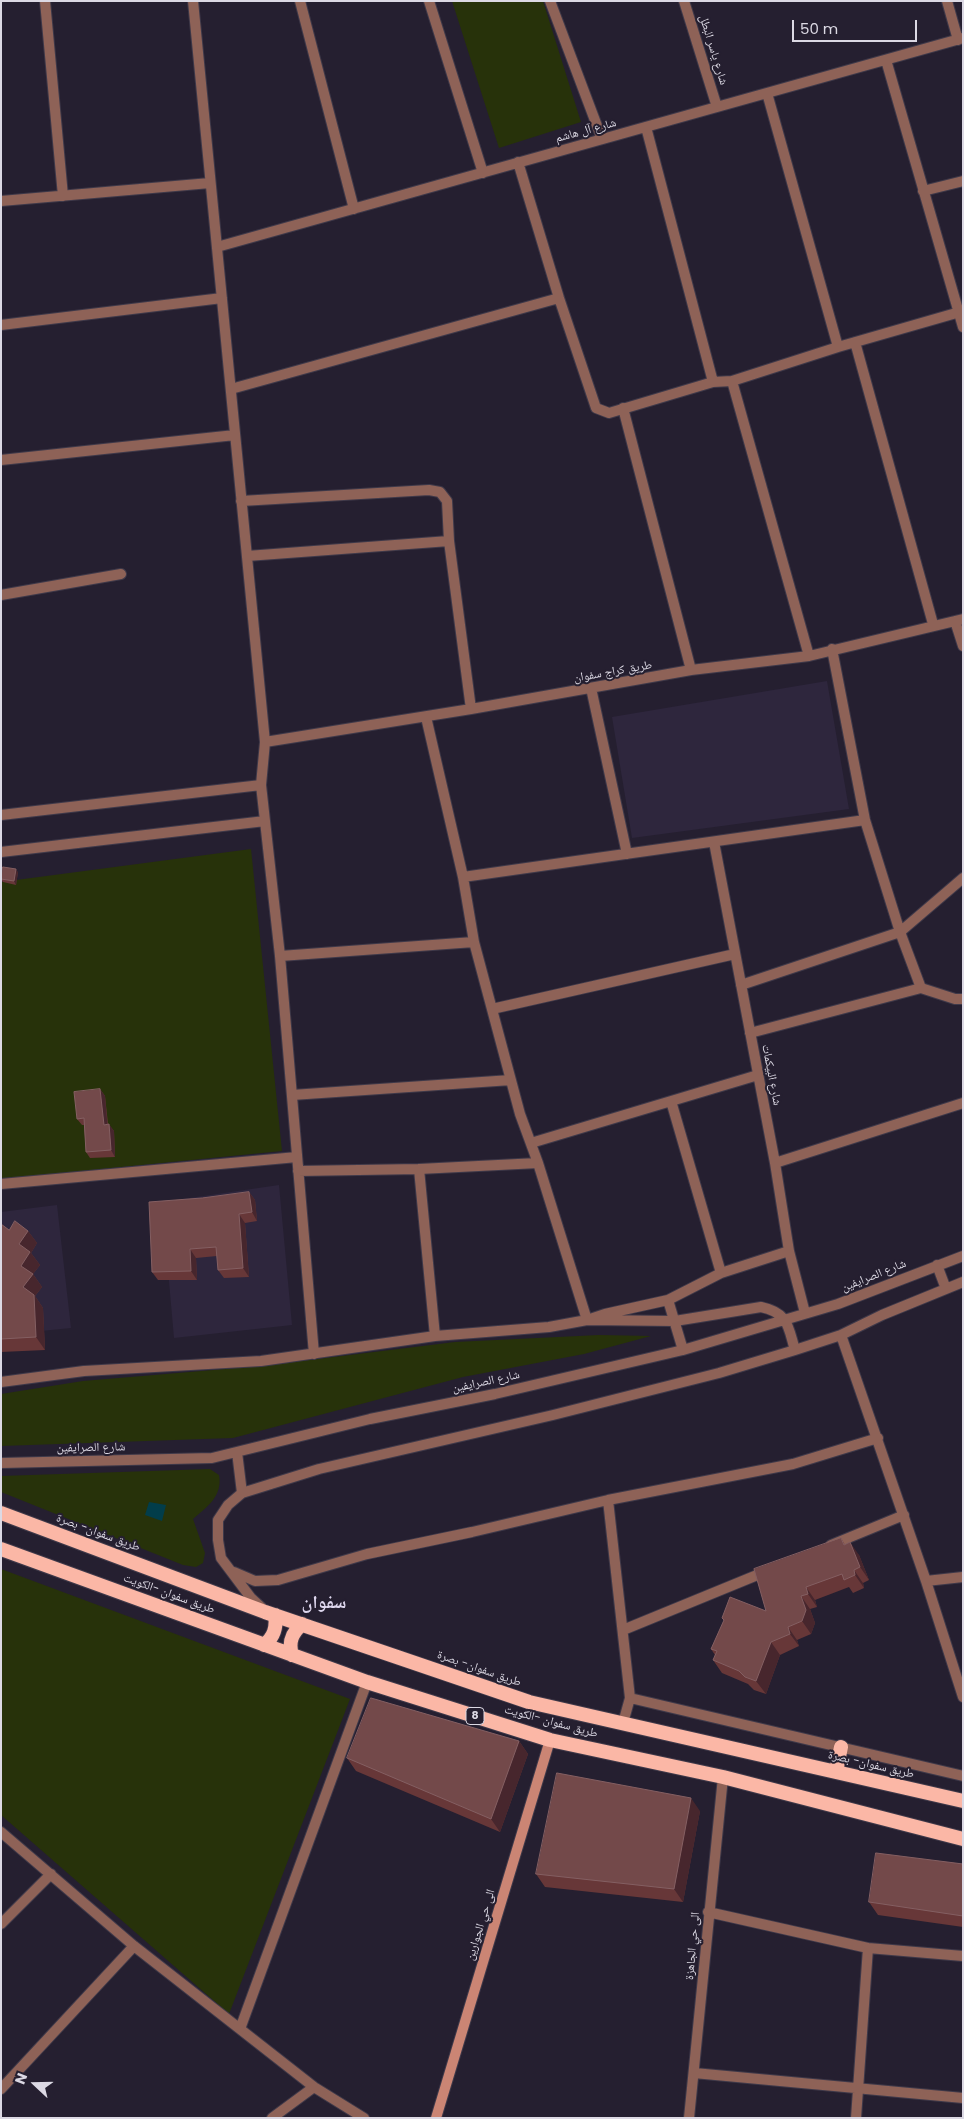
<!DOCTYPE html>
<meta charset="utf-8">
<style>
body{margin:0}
#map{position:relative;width:964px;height:2119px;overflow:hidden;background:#251f30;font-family:Poppins,sans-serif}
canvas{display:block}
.frame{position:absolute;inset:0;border:2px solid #dcd9e4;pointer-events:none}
.north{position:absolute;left:10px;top:2059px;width:50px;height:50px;-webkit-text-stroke:4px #251f30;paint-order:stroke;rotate:291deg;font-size:14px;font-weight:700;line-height:20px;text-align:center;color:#dcd9e4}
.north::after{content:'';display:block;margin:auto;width:18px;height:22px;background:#dcd9e4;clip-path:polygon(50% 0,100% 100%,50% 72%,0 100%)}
.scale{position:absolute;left:792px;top:20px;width:125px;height:22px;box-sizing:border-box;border:2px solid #dcd9e4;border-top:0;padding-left:6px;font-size:15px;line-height:18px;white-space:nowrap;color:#dcd9e4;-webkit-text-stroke:4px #251f30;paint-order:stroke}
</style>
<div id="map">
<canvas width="964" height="2119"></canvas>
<div class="frame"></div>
<div class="north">N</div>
<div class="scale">50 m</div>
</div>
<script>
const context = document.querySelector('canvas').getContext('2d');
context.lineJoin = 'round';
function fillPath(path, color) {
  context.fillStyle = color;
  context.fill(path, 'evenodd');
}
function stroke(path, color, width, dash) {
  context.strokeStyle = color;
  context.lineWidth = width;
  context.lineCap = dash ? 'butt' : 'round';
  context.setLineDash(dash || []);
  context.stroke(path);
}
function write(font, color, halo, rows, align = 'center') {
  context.font = font + ' Poppins,"Noto Naskh Arabic",sans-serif';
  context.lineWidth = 4;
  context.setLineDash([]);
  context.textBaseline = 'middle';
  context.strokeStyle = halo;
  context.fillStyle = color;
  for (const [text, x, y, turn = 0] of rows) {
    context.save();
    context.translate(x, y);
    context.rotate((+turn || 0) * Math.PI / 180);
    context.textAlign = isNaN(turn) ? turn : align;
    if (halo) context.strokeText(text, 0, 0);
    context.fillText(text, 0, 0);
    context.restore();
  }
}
fillPath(new Path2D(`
 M 827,681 L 849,809 L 632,838 L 612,717 Z
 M 279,1185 L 292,1325 L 174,1338 L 162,1202 Z
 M 57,1205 L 71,1328 L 1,1335 L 1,1212 Z`), '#2e263d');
fillPath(new Path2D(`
 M 452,1 L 543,1 L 581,122 L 499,148 Z
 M 251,849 L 282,1151 L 1,1179 L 1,882 Z
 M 599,1335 L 651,1336 L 584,1354 L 463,1377 L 233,1438 L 1,1446 L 1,1394 L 83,1381 L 261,1366 L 455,1342 Z
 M 210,1469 L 219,1475 C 223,1496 207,1507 193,1519 L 205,1553 L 203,1563 L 196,1567 L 183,1565 L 1,1492 L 1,1476 Z
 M 1,1569 L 350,1699 L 229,2014 L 1,1815 Z`), '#27320a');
fillPath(new Path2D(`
 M 149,1502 L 166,1505 L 162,1521 L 145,1515 Z`), '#023d4a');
const minor = new Path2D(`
 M 45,1 L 63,196
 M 193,1 L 265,742 L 261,785 L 280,956 L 314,1354
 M 300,1 L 354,209
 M 429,1 L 483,173
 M 550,1 L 602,139
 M 684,1 L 717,107
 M 947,1 L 958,40
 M 886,60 L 963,327
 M 767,93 L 838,347
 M 646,127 L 713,382
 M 518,162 L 559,298 L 596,408 L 609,413 L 713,382 L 732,381 L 838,347 L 963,311
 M 923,191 L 963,181
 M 1,201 L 210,183
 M 217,247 L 963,38
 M 1,325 L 222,298
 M 855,342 L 933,624
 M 732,381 L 809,656
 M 231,389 L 559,298
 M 623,408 L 691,670
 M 1,460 L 235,435
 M 241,501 L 429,490 L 440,492 L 447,501 L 449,541 L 471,709
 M 247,556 L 449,541
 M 1,595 L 121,574
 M 955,621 L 963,646
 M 832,649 L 865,820 L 900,932 L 921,988
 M 591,688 L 627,854
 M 426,717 L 463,877 L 474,942 L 520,1114 L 538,1163 L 587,1320 L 675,1321 L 761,1307 C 789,1313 788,1327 795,1350
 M 265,742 L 471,709 L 691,670 L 809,656 L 963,619
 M 1,815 L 261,785
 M 714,842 L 775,1163 L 789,1251 L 805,1313
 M 1,852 L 265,821
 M 463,877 L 865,820
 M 280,956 L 474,942
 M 741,985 L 900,932 L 963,878
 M 492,1009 L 735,954
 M 750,1033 L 921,988 L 955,999 L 963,999
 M 292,1095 L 511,1080
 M 531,1143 L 758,1075
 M 775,1163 L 963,1103
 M 419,1169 L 435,1336
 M 298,1171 L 419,1169 L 538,1163
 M 1,1184 L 297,1157
 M 937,1265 L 946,1289
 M 721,1273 L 789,1251
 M 668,1300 L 683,1350
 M 841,1335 L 926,1581 L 963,1697
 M 1,1382 L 84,1371 L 261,1361 L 435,1336 L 549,1327 L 587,1320 L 605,1314 L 668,1300 L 721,1273 L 671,1101
 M 237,1452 L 242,1493
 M 1,1463 L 212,1458 L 370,1419 L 495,1394 L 683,1350 L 838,1304 L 963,1256
 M 608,1500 L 630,1698 L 623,1723
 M 831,1545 L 904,1515
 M 234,1572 L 255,1581 L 278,1580 L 367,1554 L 472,1532 L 608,1500 L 793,1464 L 878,1438
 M 926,1581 L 963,1577
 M 263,1609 L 251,1598 L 221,1558 L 218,1540 L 218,1520 L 228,1505 L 242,1493 L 319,1469 L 553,1415 L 719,1373 L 795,1350 L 841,1335 L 882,1315 L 963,1282
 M 623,1630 L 767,1571
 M 630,1698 L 963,1776
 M 1,1832 L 134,1946 L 314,2087 L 364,2118
 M 708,1912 L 868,1948 L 963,1956
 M 1,1924 L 51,1874
 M 240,2029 L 367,1682
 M 694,2073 L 963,2098
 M 1,2089 L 134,1946
 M 272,2118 L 314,2087
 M 689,2118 L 723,1777
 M 856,2118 L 868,1948`);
const secondary = new Path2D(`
 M 436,2118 L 550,1740`);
const trunk = new Path2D(`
 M 1,1513 L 265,1612 L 529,1702 L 963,1801
 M 1,1549 L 367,1682 L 550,1740 L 723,1777 L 963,1839
 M 264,1645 C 274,1637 277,1628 275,1615
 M 292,1655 C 288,1642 292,1633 302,1624
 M 836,1772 L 841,1747`);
stroke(minor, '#3f3949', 12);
stroke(secondary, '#3f3949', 12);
stroke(trunk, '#3f3949', 16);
stroke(minor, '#8e6257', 10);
stroke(secondary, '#cb8574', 10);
stroke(trunk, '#fbb7a6', 14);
fillPath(new Path2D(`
 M 18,872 L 16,885 L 3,882 L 1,880 L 1,875 Z
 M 100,1089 L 105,1096 L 108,1124 L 114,1131 L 115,1157 L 90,1158 L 86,1152 L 84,1125 L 82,1125 L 77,1119 Z
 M 249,1192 L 255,1200 L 257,1221 L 245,1223 L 249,1277 L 224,1278 L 218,1270 L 217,1256 L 196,1258 L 197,1280 L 158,1280 L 152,1272 L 202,1198 Z
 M 1,1224 L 9,1230 L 28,1231 L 37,1243 L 31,1253 L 40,1265 L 33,1274 L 42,1287 L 35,1296 L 43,1308 L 45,1350 L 1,1352 Z
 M 841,1538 L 845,1545 L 859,1555 L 869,1580 L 863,1583 L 864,1588 L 853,1593 L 849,1587 L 815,1600 L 817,1607 L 810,1609 L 815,1623 L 811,1634 L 797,1640 L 799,1646 L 780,1655 L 766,1694 L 754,1690 L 748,1684 L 722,1673 L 713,1660 L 715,1655 L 711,1649 L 724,1621 L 722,1618 L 766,1611 Z
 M 519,1741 L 528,1754 L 500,1832 L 356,1771 L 347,1758 Z
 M 700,1811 L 683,1902 L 545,1887 L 536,1874 Z
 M 963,1864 L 963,1927 L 878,1915 L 869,1902 Z`), '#673738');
fillPath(new Path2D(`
 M 16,869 L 18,872 L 16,885 L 14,881 Z
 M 100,1089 L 105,1096 L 108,1131 L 104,1125 Z
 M 109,1124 L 114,1131 L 115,1157 L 111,1150 Z
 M 249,1192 L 255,1200 L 257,1221 L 252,1212 Z
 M 239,1214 L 245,1223 L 249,1277 L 243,1268 Z
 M 28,1231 L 37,1243 L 31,1253 L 40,1265 L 33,1274 L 42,1287 L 35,1296 L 43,1308 L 45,1350 L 36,1337 L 23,1287 L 19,1244 Z
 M 190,1249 L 196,1258 L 197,1280 L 191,1271 Z
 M 850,1542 L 859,1555 L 869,1580 L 860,1567 Z
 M 854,1570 L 863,1583 L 864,1588 L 855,1575 Z
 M 806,1587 L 815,1600 L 817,1607 L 808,1594 Z
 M 801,1596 L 810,1609 L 815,1623 L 811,1634 L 802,1621 Z
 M 788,1627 L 797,1640 L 799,1646 L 790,1634 Z
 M 771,1642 L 780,1655 L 766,1694 L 756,1681 Z
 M 519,1741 L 528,1754 L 500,1832 L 491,1819 Z
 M 691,1798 L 700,1811 L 683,1902 L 674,1889 Z`), '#47262d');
const building = new Path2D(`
 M 3,867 L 16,869 L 14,881 L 1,879 Z
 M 100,1089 L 104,1125 L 109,1124 L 111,1150 L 86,1152 L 84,1118 L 77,1119 L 74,1092 Z
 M 249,1192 L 252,1212 L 239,1214 L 243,1268 L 218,1270 L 216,1247 L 190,1249 L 191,1271 L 152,1272 L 149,1202 L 202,1198 Z
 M 15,1221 L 28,1231 L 19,1244 L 30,1252 L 21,1266 L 33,1274 L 23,1287 L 34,1295 L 36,1337 L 1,1339 L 1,1224 L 9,1230 Z
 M 841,1538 L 844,1545 L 850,1542 L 860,1567 L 854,1570 L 855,1575 L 844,1580 L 842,1574 L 806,1587 L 808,1594 L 801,1596 L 806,1610 L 802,1621 L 788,1627 L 790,1634 L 771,1642 L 756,1681 L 745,1677 L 739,1671 L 713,1660 L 717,1651 L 711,1649 L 724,1620 L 722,1618 L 730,1597 L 766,1611 L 754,1569 Z
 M 371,1698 L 519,1741 L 491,1819 L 347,1758 Z
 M 557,1773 L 691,1798 L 674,1889 L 536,1874 Z
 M 876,1853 L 963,1864 L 963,1916 L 869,1902 Z`);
fillPath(building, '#73494a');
stroke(building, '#845f62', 1);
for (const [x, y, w] of [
 [475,1716,18]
]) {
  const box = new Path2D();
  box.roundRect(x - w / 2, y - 8.5, w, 17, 4);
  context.fillStyle = '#251f30';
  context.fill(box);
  stroke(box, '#dcd9e4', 1);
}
write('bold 11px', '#dcd9e4', null, [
 ["8",475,1716]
]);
write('12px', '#dcd9e4', '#251f30', [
 ["شارع ياسر البطل",713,50,73],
 ["شارع آل هاشم",586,131,-15],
 ["طريق كراج سفوان",613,672,-10],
 ["شارع البيكمات",771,1075,79],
 ["شارع الصرايفين",874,1276,-22],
 ["شارع الصرايفين",486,1382,-12],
 ["شارع الصرايفين",91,1448,-1],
 ["طريق سفوان- بصرة",98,1533,20],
 ["طريق سفوان -الكويت",169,1594,20],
 ["طريق سفوان- بصرة",479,1669,19],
 ["طريق سفوان -الكويت",551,1722,15],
 ["طريق سفوان- بصرة",871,1765,13],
 ["الى حي الجوارين",481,1925,-73],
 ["الى حي الجاهزة",693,1946,-85]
]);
write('bold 18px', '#ddd6ed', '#251f30', [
 ["سفوان",324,1603]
]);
</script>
